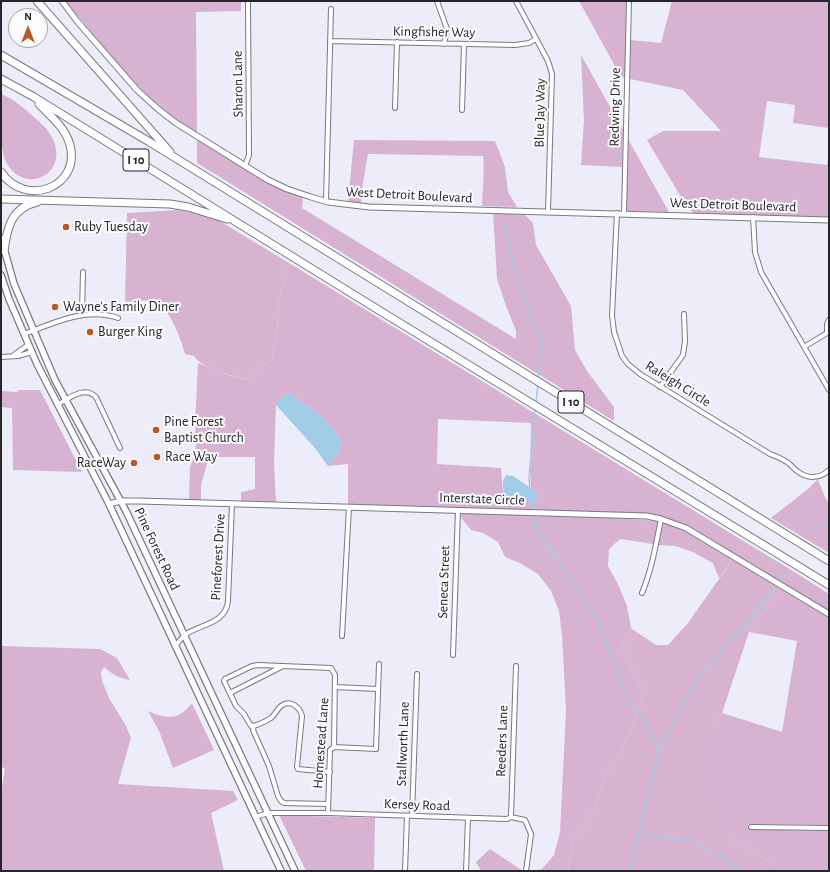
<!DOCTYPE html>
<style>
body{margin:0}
#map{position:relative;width:830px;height:872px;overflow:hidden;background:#ededfa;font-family:"Alegreya Sans",sans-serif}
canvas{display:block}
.frame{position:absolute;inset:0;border:2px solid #25252a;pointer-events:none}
.north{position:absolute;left:8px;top:8px;width:40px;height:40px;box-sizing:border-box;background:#fbfbfe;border:1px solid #a5a5a9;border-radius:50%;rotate:0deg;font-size:11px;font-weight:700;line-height:16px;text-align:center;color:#25252a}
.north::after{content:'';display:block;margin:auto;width:14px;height:18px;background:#bb5721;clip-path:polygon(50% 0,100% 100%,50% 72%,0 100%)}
</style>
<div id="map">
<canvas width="830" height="872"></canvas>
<div class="frame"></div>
<div class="north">N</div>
</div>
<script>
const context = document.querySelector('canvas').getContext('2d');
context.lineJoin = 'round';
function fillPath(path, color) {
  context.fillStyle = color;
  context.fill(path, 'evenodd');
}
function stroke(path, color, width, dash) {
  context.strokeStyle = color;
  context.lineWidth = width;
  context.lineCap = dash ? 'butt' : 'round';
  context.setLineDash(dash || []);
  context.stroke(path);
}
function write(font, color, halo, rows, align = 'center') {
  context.font = font + ' "Alegreya Sans",sans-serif';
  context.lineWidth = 4;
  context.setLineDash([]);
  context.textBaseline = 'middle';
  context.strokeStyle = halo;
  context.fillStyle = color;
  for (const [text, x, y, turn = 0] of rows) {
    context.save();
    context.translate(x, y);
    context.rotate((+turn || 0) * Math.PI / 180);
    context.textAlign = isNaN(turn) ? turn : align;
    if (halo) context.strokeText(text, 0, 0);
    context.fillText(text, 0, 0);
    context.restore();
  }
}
fillPath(new Path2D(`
 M 178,210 L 201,214 L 218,220 L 289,263 L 279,300 L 277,332 L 272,360 L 262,366 L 248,380 C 232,375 203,370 194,356 L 185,354 C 182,342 169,306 156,302 C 146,299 135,301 125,302 L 127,213 Z
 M 745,542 L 793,571 L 784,584 L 736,555 Z
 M 733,559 L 781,588 L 749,632 L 722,713 L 712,725 L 730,839 L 785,871 L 568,871 L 574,838 L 588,823 L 606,777 L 629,735 L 644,695 L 621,647 L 631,628 L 632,629 L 656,645 L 668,645 L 688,623 Z`), '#d7b3d0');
fillPath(new Path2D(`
 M 68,1 L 241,1 L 241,11 L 196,12 L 197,133 C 152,105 116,65 84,23 C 78,15 71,10 66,2 Z
 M 579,1 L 627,1 L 625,78 L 618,75 L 615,66 Z
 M 672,1 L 829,1 L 829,128 L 793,123 L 795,105 L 767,101 L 759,157 L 827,165 L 829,150 L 829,217 L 694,213 L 687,207 L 647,140 L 663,131 L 721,131 L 683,90 L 630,79 L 631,40 L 661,43 Z
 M 581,55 L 623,130 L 622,167 L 581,165 L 584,120 Z
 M 1,94 C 14,99 25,109 35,118 C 39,122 45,126 48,131 C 78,173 20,201 4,157 C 0,142 1,111 1,94 Z
 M 628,139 L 669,212 L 626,211 Z
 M 197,140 L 267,182 L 303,198 L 302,208 L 516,339 L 516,331 L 505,303 L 497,279 L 493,213 L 523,213 L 533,223 L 536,245 L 571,306 L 575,350 L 587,371 L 614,407 L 614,421 L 197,163 Z
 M 354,140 L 495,141 L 505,167 L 508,192 L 517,207 L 482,206 C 482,190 485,173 483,156 L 368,154 L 362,189 L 361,203 L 348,202 Z
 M 289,263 L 745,542 L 736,555 C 705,536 683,519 647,514 L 348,504 L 348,464 L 328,466 L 338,453 L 342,443 C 329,417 312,410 289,393 L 279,400 L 276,405 L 274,464 L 276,502 L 241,501 L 241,492 L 255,489 L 255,457 L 209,457 L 201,485 L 201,500 L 189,500 L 190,467 L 195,454 L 196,446 L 195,422 L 198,363 L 225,374 L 248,380 L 262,366 L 272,360 L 277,332 L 279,300 ZM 438,419 L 531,423 L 530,469 L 531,489 L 535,491 L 538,497 L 504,503 L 501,468 L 437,464 Z
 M 19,390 L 40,390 L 82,472 L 13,470 L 12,408 L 1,407 L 1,391 L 17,392 Z
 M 817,480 L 818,480 L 825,497 L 829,504 L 829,553 L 771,518 L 808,489 Z
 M 461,513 L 616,518 L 658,521 L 653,544 L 620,539 L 609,549 L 608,566 L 618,584 L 627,606 L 631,628 L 621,647 L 644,695 L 629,735 L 606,777 L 588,823 L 574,838 L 568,871 L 532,871 L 542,869 L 554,855 L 560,832 L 566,710 L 562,635 L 559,611 L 551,591 L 538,574 L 520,563 L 505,557 L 498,542 L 483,533 L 471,530 L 462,519 Z
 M 663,522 L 685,531 L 733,559 L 719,578 L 713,563 L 693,552 L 675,546 L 658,545 Z
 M 793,571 L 829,594 L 829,611 L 784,584 Z
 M 781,588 L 829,618 L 829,825 L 748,824 L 748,829 L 829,831 L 829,871 L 785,871 L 730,839 L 703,798 L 701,757 L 712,725 L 722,713 L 782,732 L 797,641 L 749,632 Z
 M 1,646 L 100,649 L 117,658 L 130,680 C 119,678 112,674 104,667 L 101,672 L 102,681 L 109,698 L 126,726 L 131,738 L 118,784 L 233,791 L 238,800 L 211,813 L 224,871 L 1,871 L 1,793 L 5,769 L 1,766 Z
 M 192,703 L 214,750 L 173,768 L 159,731 L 148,711 C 167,719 178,721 192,703 Z
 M 279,815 L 375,818 L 374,871 L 306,871 Z
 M 490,849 L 523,871 L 481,871 L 476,862 Z`), '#d8b2d1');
fillPath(new Path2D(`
 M 289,393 C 312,410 329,417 342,443 L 338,453 L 328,466 L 315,448 L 276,405 L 279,400 Z
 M 506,475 L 513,476 L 535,491 L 538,497 L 536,502 L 504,503 L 503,481 Z`), '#a0cce8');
stroke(new Path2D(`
 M 504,224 L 521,288 L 541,342 L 538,378
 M 536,402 L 538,384
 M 530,490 L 529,478 L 535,408
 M 532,502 L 535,529 L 564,568 L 599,622 L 625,693 L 649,727 L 659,750
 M 814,530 L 829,519
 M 640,835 L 661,836 L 695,842 L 745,871
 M 629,871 L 659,750 L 699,676 L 754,615 L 786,571`), '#a0cce8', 1.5);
const minor = new Path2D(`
 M 437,1 L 447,29 L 444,44
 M 516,1 L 548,61 L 552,74 L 548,211
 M 330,41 L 515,45 L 529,43 L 536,39
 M 395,108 L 397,42
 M 462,110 L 464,44
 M 245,166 L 249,155 L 248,1
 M 326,201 L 331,9
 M 617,213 L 612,315 L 614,332 L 622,356 L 628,364 L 640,374 L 770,454 C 775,456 781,458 785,461 C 790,463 793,468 797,471 C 807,479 820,479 829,470
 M 624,214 L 629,1
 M 753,217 L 755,252 L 761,272 L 829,390
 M 82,314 L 83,272
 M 829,333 L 827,333 L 827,324 L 829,320
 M 24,334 C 54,323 85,307 118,318
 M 804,347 L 827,333
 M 14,355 L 28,345
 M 1,357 L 18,356 L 32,352
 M 660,387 L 683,355 L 685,341 L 684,314
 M 57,405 C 68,399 84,385 96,397 L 120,448
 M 642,593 C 652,569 656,544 661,519
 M 342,636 L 349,507
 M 175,646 C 178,643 182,637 186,634 C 202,624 226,623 228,601 L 232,504
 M 453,655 L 458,510
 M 335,687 L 378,689
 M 230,693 L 281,667
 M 254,726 L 253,730 L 269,766 L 278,796 L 281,801 L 284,803 L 328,804
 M 334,747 L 376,749 L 379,664
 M 328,813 L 330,750 L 334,747 L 335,675 L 331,668 L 258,665 L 252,666 L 225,679 L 224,681 L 236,706 L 244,714 L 251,726 C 256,726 266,721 271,718 C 275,715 277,709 281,706 C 290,699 300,707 302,716 L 297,767 L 298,769 L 330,772
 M 412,816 L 417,674
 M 256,817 L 268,813 L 328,813 L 507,819 L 511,817 L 525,820 L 531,834 L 526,871
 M 511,817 L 516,666
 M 751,827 L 829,828
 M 405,871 L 407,816
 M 466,871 L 468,818`);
const tertiary = new Path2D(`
 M 62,1 L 77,21 L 137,90 L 158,109 L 176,123 L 268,180 L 287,189 L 311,197 L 328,202 L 369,207 L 829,220
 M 109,504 L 121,501 L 139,501 L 647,516 L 661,519 L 686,528 L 829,614`);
const secondary = new Path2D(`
 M 1,238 L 14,284 L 55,380 L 126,511 L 295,871
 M 1,275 L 9,299 L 37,364 L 109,504 L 281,871`);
const motorway = new Path2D(`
 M 37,1 L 170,152
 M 1,55 L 148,141 L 829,561
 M 1,79 L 34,97 L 377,309 L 829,585
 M 1,172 C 25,208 81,188 70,145 C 65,127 51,117 39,104
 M 1,199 L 170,204 L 188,207 L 227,219
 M 4,251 C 7,228 11,208 37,202`);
stroke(minor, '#787984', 6);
stroke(tertiary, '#787984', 7);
stroke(secondary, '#787984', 8);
stroke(motorway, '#787984', 9);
stroke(minor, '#fff', 4);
stroke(tertiary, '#fff', 5);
stroke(secondary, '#fff', 5.5);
stroke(motorway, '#fff', 7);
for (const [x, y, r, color] of [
 [66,227,4,"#bb5721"],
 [55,307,4,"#bb5721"],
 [90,332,4,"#bb5721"],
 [156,430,4,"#bb5721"],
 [157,457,4,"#bb5721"],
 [134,463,4,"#bb5721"]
]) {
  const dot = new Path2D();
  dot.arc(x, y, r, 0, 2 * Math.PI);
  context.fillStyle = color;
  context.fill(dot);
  stroke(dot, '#fbfbfe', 1.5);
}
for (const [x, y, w] of [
 [136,160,26],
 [571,402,26]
]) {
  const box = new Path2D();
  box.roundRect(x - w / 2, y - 11, w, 22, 3);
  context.fillStyle = '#fbfbfe';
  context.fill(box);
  stroke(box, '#25252a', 1);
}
write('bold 13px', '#25252a', null, [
 ["I 10",136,160],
 ["I 10",571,402]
]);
write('14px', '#25252a', '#fbfbfe', [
 ["Kingfisher Way",434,32,1],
 ["Sharon Lane",238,84,-91],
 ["Redwing Drive",615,107,-89],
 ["Blue Jay Way",540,113,-89],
 ["West Detroit Boulevard",409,195,3],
 ["West Detroit Boulevard",733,205,2],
 ["Raleigh Circle",678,384,32],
 ["Interstate Circle",482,499,2],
 ["Pine Forest Road",157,549,65],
 ["Pineforest Drive",218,557,-87],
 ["Seneca Street",444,582,-88],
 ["Reeders Lane",502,741,-88],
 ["Homestead Lane",321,743,-86],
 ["Stallworth Lane",403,744,-88],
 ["Kersey Road",417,805,2]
]);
write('14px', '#25252a', '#fbfbfe', [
 ["Ruby Tuesday",74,227],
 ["Wayne's Family Diner",63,307],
 ["Burger King",98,332],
 ["Pine Forest",164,422],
 ["Baptist Church",164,438],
 ["Race Way",165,457],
 ["RaceWay",126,463,"right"]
], 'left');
</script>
